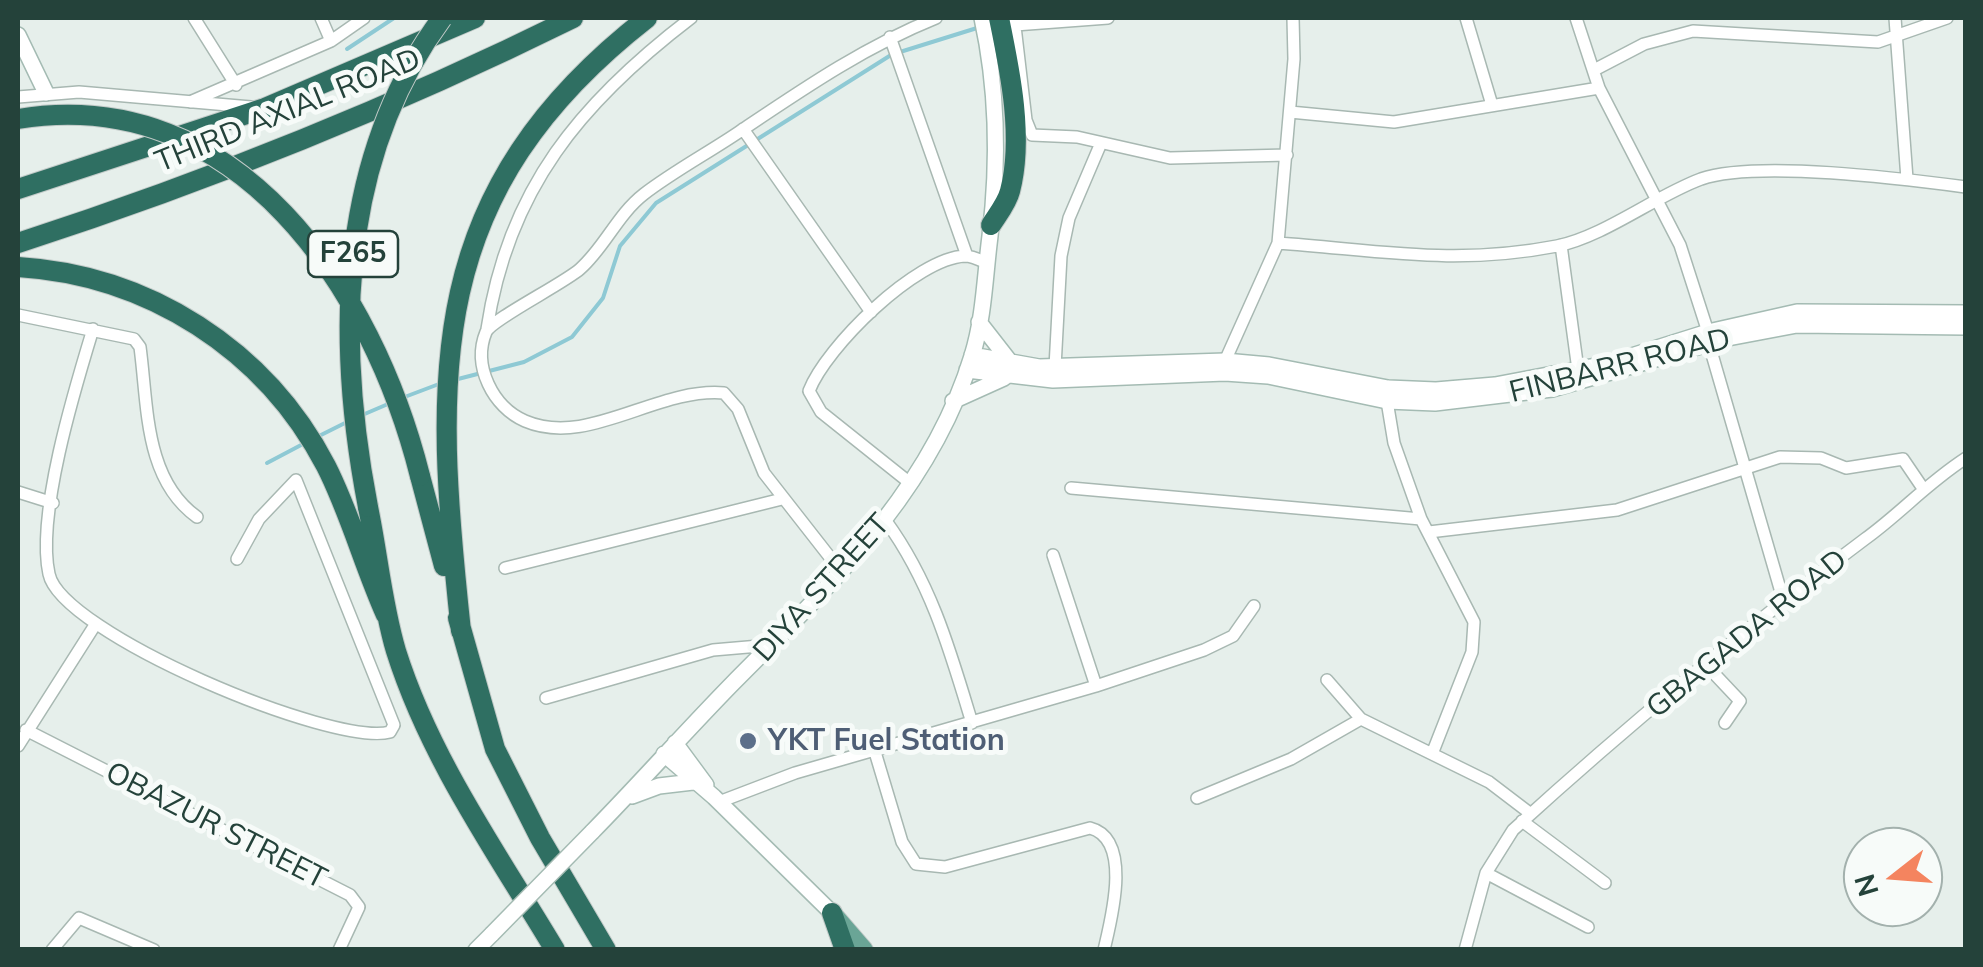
<!DOCTYPE html>
<style>
body{margin:0}
#map{position:relative;width:1983px;height:967px;overflow:hidden;background:#e6efeb;font-family:Mulish,sans-serif}
canvas{display:block}
.frame{position:absolute;inset:0;border:20px solid #24423a;pointer-events:none}
.north{position:absolute;left:1843px;top:827px;width:100px;height:100px;box-sizing:border-box;background:#f7fbf9;border:2px solid #a3b1ad;border-radius:50%;rotate:253deg;font-size:28px;font-weight:700;line-height:40px;text-align:center;color:#24423a}
.north::after{content:'';display:block;margin:auto;width:35px;height:45px;background:#f4845f;clip-path:polygon(50% 0,100% 100%,50% 72%,0 100%)}
</style>
<div id="map">
<canvas width="1983" height="967"></canvas>
<div class="frame"></div>
<div class="north">N</div>
</div>
<script>
const context = document.querySelector('canvas').getContext('2d');
context.lineJoin = 'round';
function stroke(path, color, width, dash) {
  context.strokeStyle = color;
  context.lineWidth = width;
  context.lineCap = dash ? 'butt' : 'round';
  context.setLineDash(dash || []);
  context.stroke(path);
}
function write(font, color, halo, rows, align = 'center') {
  context.font = font + ' Mulish,sans-serif';
  context.lineWidth = 10;
  context.setLineDash([]);
  context.textBaseline = 'middle';
  context.strokeStyle = halo;
  context.fillStyle = color;
  for (const [text, x, y, turn = 0] of rows) {
    context.save();
    context.translate(x, y);
    context.rotate((+turn || 0) * Math.PI / 180);
    context.textAlign = isNaN(turn) ? turn : align;
    if (halo) context.strokeText(text, 0, 0);
    context.fillText(text, 0, 0);
    context.restore();
  }
}
stroke(new Path2D(`
 M 347,49 L 394,18
 M 900,52 L 977,28
 M 458,379 L 524,362 L 572,337 L 603,298 L 620,246 L 656,203 L 891,55
 M 402,398 L 439,384
 M 360,416 L 388,404
 M 315,438 L 347,422
 M 267,463 L 303,444`), '#8ec9d4', 4);
const street = new Path2D(`
 M 194,18 L 236,85
 M 321,18 L 331,41
 M 1014,18 L 1026,120 L 1032,135 L 1077,137 L 1170,158 L 1287,155
 M 1466,18 L 1492,105
 M 1576,18 L 1599,88 L 1680,245 L 1708,332
 M 1895,18 L 1907,179
 M 1015,25 L 1108,18
 M 890,37 L 967,256
 M 1596,69 L 1644,44 L 1693,31 L 1878,42 L 1947,18
 M 18,97 L 79,92 L 251,107
 M 190,102 L 331,41 L 364,18
 M 1290,112 L 1394,122 L 1599,88
 M 743,129 L 871,312
 M 1278,243 C 1378,250 1454,266 1557,246 C 1605,236 1655,196 1701,179 C 1757,160 1904,179 1966,187
 M 1561,245 L 1578,370
 M 18,315 L 134,339 L 140,347 C 148,406 144,479 197,517
 M 93,329 C 75,388 36,515 49,574 C 61,633 333,747 390,732 L 394,725 L 296,480 L 259,519 L 237,559
 M 487,329 C 508,189 581,102 691,18
 M 1709,344 L 1783,599
 M 1225,361 L 1278,243 L 1294,59 L 1293,18
 M 1055,367 L 1061,256 L 1069,218 L 1101,143
 M 1387,401 L 1394,443 L 1421,519 L 1474,622 L 1472,652 L 1432,754
 M 910,483 L 821,412 L 809,391 C 826,347 916,258 965,256 C 972,256 980,260 987,263
 M 1071,488 L 1421,519
 M 18,492 L 53,503
 M 886,521 C 931,583 950,650 972,723
 M 1429,532 L 1617,510 L 1780,457 L 1821,458 L 1846,468 L 1903,459 L 1922,487
 M 1053,555 L 1096,686
 M 505,568 L 782,499
 M 843,574 L 764,473 L 738,409 L 724,393 C 657,387 588,448 525,421 C 493,407 472,366 486,332 C 492,319 563,284 580,269 C 605,247 617,215 644,194 C 674,171 708,153 739,132 C 803,89 864,47 936,18
 M 1706,665 L 1740,701 L 1725,723
 M 1327,680 L 1361,719 L 1489,782 L 1531,814
 M 546,698 L 713,650 L 771,645
 M 26,730 L 350,895 L 359,907 L 339,950
 M 18,746 L 95,625
 M 875,752 L 902,842 L 916,864 L 945,867 L 1090,828 C 1133,839 1111,920 1104,950
 M 1197,798 L 1291,759 L 1361,719
 M 719,802 L 795,773 L 1096,686 L 1204,650 L 1233,636 L 1254,606
 M 1522,821 L 1605,883
 M 1486,873 L 1588,927
 M 52,950 L 79,918 L 154,950
 M 1465,950 L 1486,873 L 1513,830 C 1625,728 1743,630 1865,539 C 1901,513 1926,484 1966,458`);
const secondary = new Path2D(`
 M 18,35 L 46,93
 M 979,322 L 1011,363
 M 972,355 L 1039,367 L 1225,361 L 1269,365 L 1388,388 L 1436,390 L 1495,385 L 1606,364 L 1708,332 L 1797,312 L 1966,313
 M 967,370 L 1053,380 L 1225,373 L 1268,376 L 1387,401 L 1435,403 L 1552,389 L 1728,338 L 1797,325 L 1966,327
 M 953,401 L 1004,378
 M 675,743 L 706,785
 M 664,754 L 714,797 L 832,913
 M 632,796 L 659,786 L 693,782
 M 592,832 C 640,783 685,732 733,683 C 829,586 931,491 972,356 C 984,318 985,275 990,236 C 999,161 998,91 982,18
 M 476,950 L 492,934`);
const primary = new Path2D(`
 M 832,913 L 864,950`);
const highway = new Path2D(`
 M 18,189 L 265,108 L 475,18
 M 991,225 C 998,214 1007,203 1010,191 C 1024,137 1010,71 999,18
 M 18,243 C 209,181 393,107 573,18
 M 18,267 C 148,275 265,349 326,466 C 350,513 364,566 386,615
 M 420,476 L 444,566
 M 368,507 C 378,555 382,604 396,651 C 430,759 497,853 555,950
 M 458,618 L 495,749 L 540,838 L 606,950
 M 461,631 C 433,372 424,192 647,18
 M 832,913 L 845,950`);
stroke(street, '#a8b8b2', 14);
stroke(secondary, '#a4bbb3', 18);
stroke(primary, '#c2cac8', 20);
stroke(highway, '#c2cac8', 22);
stroke(street, '#fff', 11);
stroke(secondary, '#fff', 15);
stroke(primary, '#6aa596', 18);
stroke(highway, '#2f6f62', 20);
const secondaryBridge = new Path2D(`
 M 492,934 L 592,832`);
const highwayBridge = new Path2D(`
 M 18,119 C 239,83 373,289 420,476
 M 368,507 C 336,341 337,160 442,18`);
stroke(secondaryBridge, '#a4bbb3', 18, []);
stroke(highwayBridge, '#c2cac8', 22, []);
stroke(secondaryBridge, '#fff', 15);
stroke(highwayBridge, '#2f6f62', 20);
for (const [x, y, r, color] of [
 [748,741,10,"#5c6f8a"]
]) {
  const dot = new Path2D();
  dot.arc(x, y, r, 0, 2 * Math.PI);
  context.fillStyle = color;
  context.fill(dot);
  stroke(dot, '#f7fbf9', 4);
}
for (const [x, y, w] of [
 [353,254,90]
]) {
  const box = new Path2D();
  box.roundRect(x - w / 2, y - 23, w, 46, 8);
  context.fillStyle = '#f7fbf9';
  context.fill(box);
  stroke(box, '#24423a', 2.5);
}
write('bold 28px', '#24423a', null, [
 ["F265",353,254]
]);
write('30px', '#24423a', '#f7fbf9', [
 ["THIRD AXIAL ROAD",288,111,-22],
 ["FINBARR ROAD",1620,366,-14],
 ["DIYA STREET",822,588,-48],
 ["GBAGADA ROAD",1747,634,-39],
 ["OBAZUR STREET",216,826,27]
]);
write('bold 30px', '#4e5e75', '#f7fbf9', [
 ["YKT Fuel Station",768,741]
], 'left');
</script>
